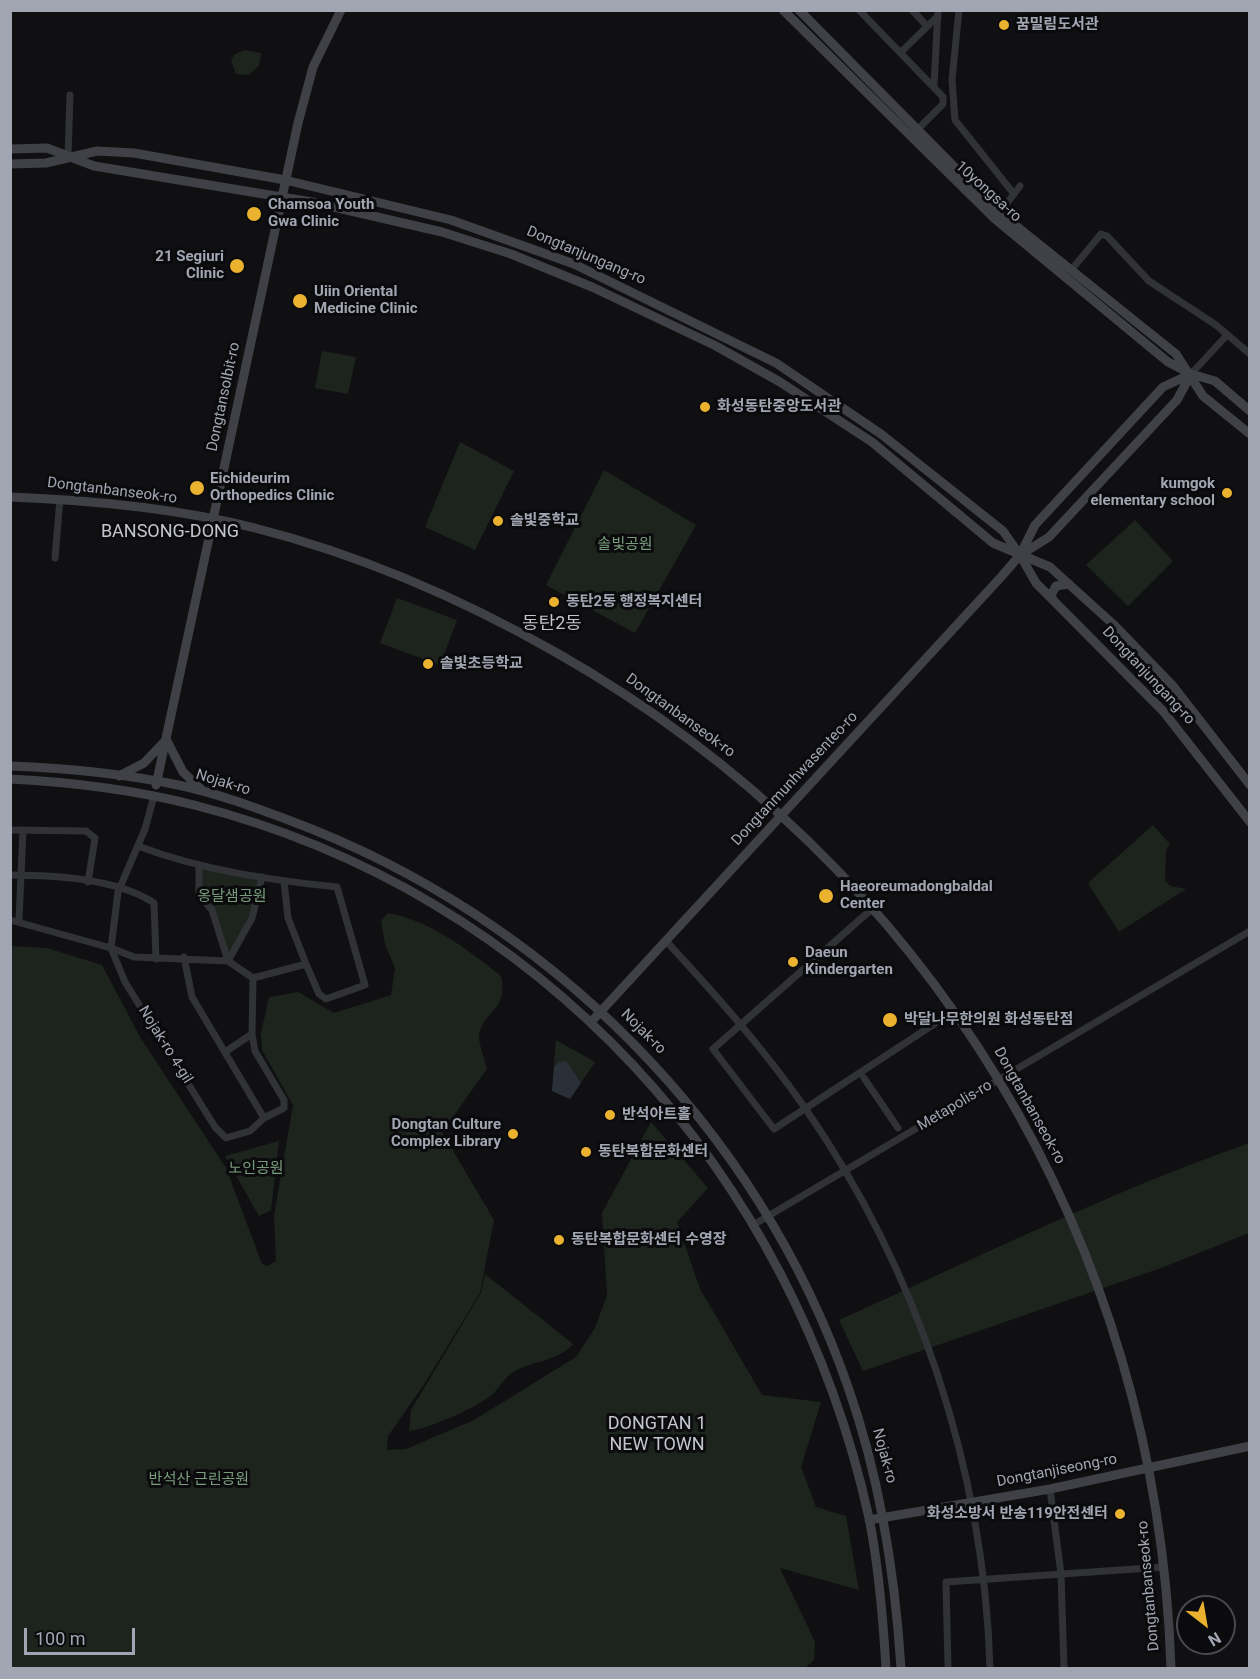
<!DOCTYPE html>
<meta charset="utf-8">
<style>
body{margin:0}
#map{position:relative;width:1260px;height:1679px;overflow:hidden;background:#101012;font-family:Roboto,sans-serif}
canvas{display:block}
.frame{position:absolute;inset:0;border:12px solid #a2a6b2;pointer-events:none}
.north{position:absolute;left:1176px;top:1595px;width:60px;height:60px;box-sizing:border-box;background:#0b0b0d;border:2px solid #47494f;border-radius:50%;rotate:149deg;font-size:16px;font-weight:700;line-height:24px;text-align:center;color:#a2a6b2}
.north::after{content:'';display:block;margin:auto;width:21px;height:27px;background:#ebb22f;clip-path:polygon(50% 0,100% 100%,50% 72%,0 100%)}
.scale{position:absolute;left:24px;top:1628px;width:111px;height:27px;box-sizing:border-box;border:3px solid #a2a6b2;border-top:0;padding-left:8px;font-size:18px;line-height:21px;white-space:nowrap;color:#a2a6b2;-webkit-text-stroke:4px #0b0b0d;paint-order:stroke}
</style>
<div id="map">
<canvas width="1260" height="1679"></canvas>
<div class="frame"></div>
<div class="north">N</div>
<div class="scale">100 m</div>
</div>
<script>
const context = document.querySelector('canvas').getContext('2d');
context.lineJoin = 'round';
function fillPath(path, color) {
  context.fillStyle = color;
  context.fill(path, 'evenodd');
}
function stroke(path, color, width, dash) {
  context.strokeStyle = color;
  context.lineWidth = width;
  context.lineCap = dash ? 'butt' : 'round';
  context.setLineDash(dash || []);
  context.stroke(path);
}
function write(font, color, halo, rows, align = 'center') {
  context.font = font + ' Roboto,"Noto Sans KR",sans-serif';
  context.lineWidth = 6;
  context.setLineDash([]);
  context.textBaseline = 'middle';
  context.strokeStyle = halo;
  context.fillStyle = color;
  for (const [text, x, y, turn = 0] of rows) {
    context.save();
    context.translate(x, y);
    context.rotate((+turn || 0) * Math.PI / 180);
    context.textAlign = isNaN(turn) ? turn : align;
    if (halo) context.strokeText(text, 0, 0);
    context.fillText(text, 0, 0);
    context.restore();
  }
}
fillPath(new Path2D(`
 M 244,50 L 261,53 L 259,66 L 248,75 L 236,74 L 231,61 L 234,55 Z
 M 322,351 L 356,357 L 348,394 L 315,388 Z
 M 460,442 L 514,471 L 475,550 L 425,527 Z
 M 604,470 L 696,525 L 635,633 L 546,585 Z
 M 1135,520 L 1173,561 L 1128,606 L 1086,565 Z
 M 397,598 L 457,620 L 440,665 L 380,643 Z
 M 1153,825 L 1170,844 L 1166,850 L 1165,880 L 1170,886 L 1186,889 L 1119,932 L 1088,883 Z
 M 201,867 L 261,879 L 255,904 L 228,958 L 213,911 L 201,896 Z
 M 388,913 C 430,920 468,950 501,976 C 509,1012 481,1012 479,1036 C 479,1046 485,1060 487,1069 L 442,1132 L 494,1220 L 480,1293 L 423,1386 L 388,1436 L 387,1450 L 406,1449 L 474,1420 L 576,1357 L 595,1328 L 607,1295 L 602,1213 L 651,1122 L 708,1188 L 677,1222 L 700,1289 L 762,1395 L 821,1402 L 801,1467 L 816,1507 L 846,1516 L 859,1590 L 780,1568 L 815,1642 L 814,1660 L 805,1668 L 11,1668 L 11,946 L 47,948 L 102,965 L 140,1037 L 226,1168 L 262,1264 L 268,1266 L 276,1261 L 274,1216 L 293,1105 L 262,1050 L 261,1033 L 269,997 L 298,992 L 334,1013 L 391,995 L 395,968 L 385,944 L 381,921 Z
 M 556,1040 L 595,1062 L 570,1099 L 552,1091 Z
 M 279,1141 L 271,1210 L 259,1216 L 225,1156 Z
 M 1249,1143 L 1249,1233 L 1161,1268 L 863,1371 L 839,1320 C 975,1259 1109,1192 1249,1143 Z
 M 485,1274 L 573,1344 C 556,1362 535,1360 515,1371 C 504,1377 499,1390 489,1397 C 473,1409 428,1429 409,1431 L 411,1410 L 481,1293 Z`), '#1d241e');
fillPath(new Path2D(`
 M 566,1061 L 581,1083 L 570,1099 L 552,1091 L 554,1067 L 559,1062 Z`), '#293037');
stroke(new Path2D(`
 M 859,10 L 943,97 L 943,104 L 916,131
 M 912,10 L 927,26
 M 959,10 L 952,80 L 955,120 L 1014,194
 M 901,52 L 938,16
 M 934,85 L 938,10
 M 68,157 L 70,95
 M 998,215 L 1020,186
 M 1072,269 L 1101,234 L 1107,236 L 1149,281 L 1216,325 L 1250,354
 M 1191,374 L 1227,335
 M 55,558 L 60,499
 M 10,830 L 86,831 L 95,838 L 88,882
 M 138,846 C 201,870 270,880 337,887 L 365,985 L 326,999 L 319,994 L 306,964 L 253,978 L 252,1034 L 255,1051 L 284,1100 L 284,1108 L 264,1118 L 250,1131 L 226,1138 L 215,1127 L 125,982 L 111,948 L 118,892 L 145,829 L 154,796
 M 10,875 C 53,875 118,879 154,903 L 156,959
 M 284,881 L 288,918 L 306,964
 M 873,908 L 713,1049 L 774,1129 L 954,1011
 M 10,920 L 111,948 L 134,957 L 228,961 L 212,910 L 199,895 L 199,865
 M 19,920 L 23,830
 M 666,941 C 715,994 764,1049 805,1108 C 918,1271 984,1470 990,1668
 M 184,957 L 192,997 L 264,1118
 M 253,978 L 228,961 L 252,918 L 262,877
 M 225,1052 L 252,1034
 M 864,1078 L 898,1128
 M 753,1225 L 1250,931
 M 1050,1489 L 1061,1574 L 1064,1668
 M 948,1668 L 946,1582 L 1164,1567`), '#313236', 7);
stroke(new Path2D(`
 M 783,10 L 995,219 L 1168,362 L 1191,374 L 1215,381 L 1250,411
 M 799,10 L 1000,213 L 1176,354 L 1203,396 L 1250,434
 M 10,149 L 47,148 L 94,166 L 312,202 L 442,232 L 511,254 L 592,287 L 716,346 L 780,382 L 872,442 L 993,543 L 1050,567 L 1114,625 L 1173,686 L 1250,785
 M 10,164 L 46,163 L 97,151 L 134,153 L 285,180 L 451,220 L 574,264 L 776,363 L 881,434 L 1003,531 L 1020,555 L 1036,583 L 1163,711 L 1250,822
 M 10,497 C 91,500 176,508 255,528 C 361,555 462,599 557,653 C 929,865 1157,1240 1171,1668
 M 1022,554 L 1049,537 L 1177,400 L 1191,374
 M 1053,600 L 1051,595 L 1056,586 L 1069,584
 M 166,739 L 183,772 L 202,790
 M 10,766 C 64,768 125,774 178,785 C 216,793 254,807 291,821 C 548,917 758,1127 848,1387 C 880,1478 895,1573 901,1668
 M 119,776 L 144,763 L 165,741
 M 10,779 C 72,782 135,790 194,805 C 541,893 793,1173 869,1518 C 879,1567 883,1618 886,1668
 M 156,785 L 298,123 L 313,67 L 341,10
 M 591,1022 L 1001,577 L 1020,555 L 1035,525 L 1163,387 L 1191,374
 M 869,1520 L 1050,1489 L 1250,1446`), '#3f4146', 9);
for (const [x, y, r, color] of [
 [1004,25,6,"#ebb22f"],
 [254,214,8,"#ebb22f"],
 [237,266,8,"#ebb22f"],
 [300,301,8,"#ebb22f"],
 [705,407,6,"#ebb22f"],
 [197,488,8,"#ebb22f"],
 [1227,493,6,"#ebb22f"],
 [498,521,6,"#ebb22f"],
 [554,602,6,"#ebb22f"],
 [428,664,6,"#ebb22f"],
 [826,896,8,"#ebb22f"],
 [793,962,6,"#ebb22f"],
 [890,1020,8,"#ebb22f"],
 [610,1115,6,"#ebb22f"],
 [513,1134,6,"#ebb22f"],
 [586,1152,6,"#ebb22f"],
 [559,1240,6,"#ebb22f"],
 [1120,1514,6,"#ebb22f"]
]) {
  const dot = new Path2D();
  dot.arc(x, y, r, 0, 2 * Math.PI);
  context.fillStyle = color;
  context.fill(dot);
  stroke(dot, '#0b0b0d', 2);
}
write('bold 15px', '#a2a6b2', '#0b0b0d', [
 ["꿈밀림도서관",1016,25],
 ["Chamsoa Youth",268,205],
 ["Gwa Clinic",268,222],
 ["21 Segiuri",224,257,"right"],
 ["Clinic",224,274,"right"],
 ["Uiin Oriental",314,292],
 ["Medicine Clinic",314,309],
 ["화성동탄중앙도서관",717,407],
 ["Eichideurim",210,479],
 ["Orthopedics Clinic",210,496],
 ["kumgok",1215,484,"right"],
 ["elementary school",1215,501,"right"],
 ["솔빛중학교",510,521],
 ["동탄2동 행정복지센터",566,602],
 ["솔빛초등학교",440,664],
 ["Haeoreumadongbaldal",840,887],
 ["Center",840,904],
 ["Daeun",805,953],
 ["Kindergarten",805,970],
 ["박달나무한의원 화성동탄점",904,1020],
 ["반석아트홀",622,1115],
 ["Dongtan Culture",501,1125,"right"],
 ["Complex Library",501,1142,"right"],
 ["동탄복합문화센터",598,1152],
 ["동탄복합문화센터 수영장",571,1240],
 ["화성소방서 반송119안전센터",1108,1514,"right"]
], 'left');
write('15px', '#a2a6b2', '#0b0b0d', [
 ["10yongsa-ro",988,192,42],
 ["Dongtanjungang-ro",586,256,23],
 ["Dongtansolbit-ro",224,397,-78],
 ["Dongtanbanseok-ro",112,491,7],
 ["Dongtanjungang-ro",1148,676,47],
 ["Dongtanbanseok-ro",680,716,36],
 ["Dongtanmunhwasenteo-ro",795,779,-47],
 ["Nojak-ro",223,783,17],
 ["Nojak-ro",643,1032,45],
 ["Nojak-ro 4-gil",165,1045,58],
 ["Metapolis-ro",955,1106,-31],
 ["Dongtanbanseok-ro",1029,1106,61],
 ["Nojak-ro",884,1456,75],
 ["Dongtanjiseong-ro",1057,1471,-11],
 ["Dongtanbanseok-ro",1149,1586,-95]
]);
write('15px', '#799d7c', '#0b0b0d', [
 ["솔빛공원",625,545],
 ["옹달샘공원",232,897],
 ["노인공원",256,1169],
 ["반석산 근린공원",199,1480]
]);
write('18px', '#c3c5ce', '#0b0b0d', [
 ["BANSONG-DONG",170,532],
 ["동탄2동",552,624],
 ["DONGTAN 1",657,1424],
 ["NEW TOWN",657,1445]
]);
</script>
